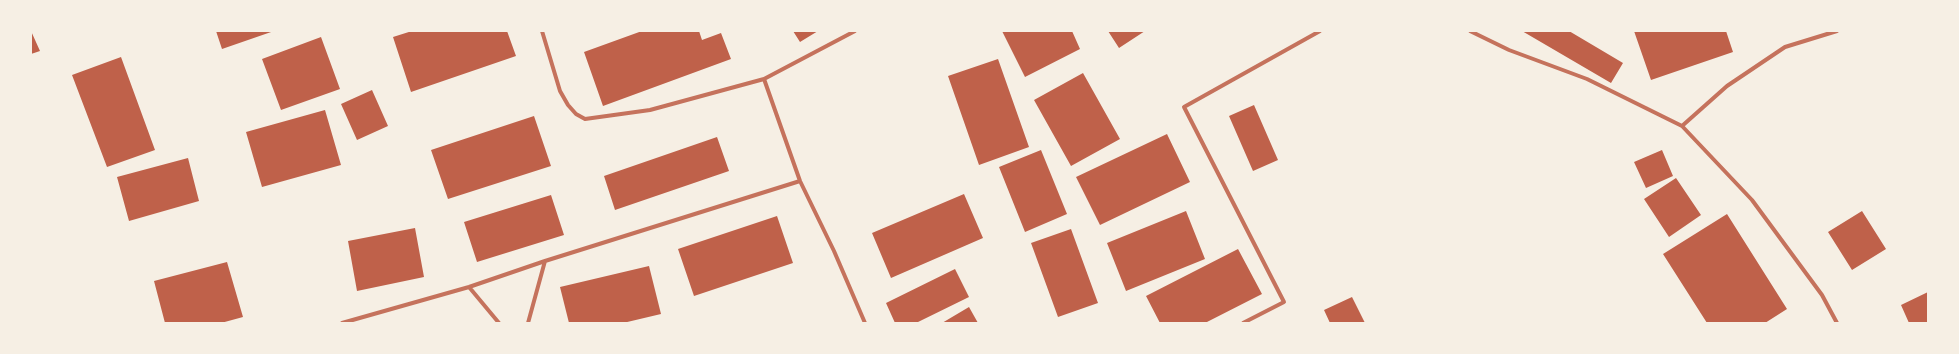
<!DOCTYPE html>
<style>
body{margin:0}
#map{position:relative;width:1959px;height:354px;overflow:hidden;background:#f6efe4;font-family:"Asap Condensed",sans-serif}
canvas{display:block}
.frame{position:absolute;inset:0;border:32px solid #f6efe4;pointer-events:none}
</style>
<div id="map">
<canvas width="1959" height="354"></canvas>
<div class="frame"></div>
</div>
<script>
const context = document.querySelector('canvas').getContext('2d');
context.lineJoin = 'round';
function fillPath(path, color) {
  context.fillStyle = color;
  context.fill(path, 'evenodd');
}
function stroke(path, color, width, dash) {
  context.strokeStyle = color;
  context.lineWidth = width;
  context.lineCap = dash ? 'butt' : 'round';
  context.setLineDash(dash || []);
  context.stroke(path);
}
fillPath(new Path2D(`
 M 31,31 L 40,51 L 31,54 Z
 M 216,31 L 274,31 L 222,49 Z
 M 412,31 L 507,31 L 516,56 L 411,92 L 393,37 Z
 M 642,31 L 699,31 L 702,40 L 721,33 L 731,59 L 603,106 L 584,52 Z
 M 793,31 L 818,31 L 800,42 Z
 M 1002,31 L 1072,31 L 1080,49 L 1025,77 Z
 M 1108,31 L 1145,31 L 1119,48 Z
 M 1522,31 L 1569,31 L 1623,63 L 1611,83 Z
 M 1634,31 L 1726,31 L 1733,52 L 1651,80 Z
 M 321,37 L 340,89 L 281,110 L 262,59 Z
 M 121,57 L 155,150 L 107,167 L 72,75 Z
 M 998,59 L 1029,147 L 979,165 L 948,76 Z
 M 1083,73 L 1120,139 L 1071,166 L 1034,100 Z
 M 372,90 L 388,126 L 357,140 L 341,104 Z
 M 1254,105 L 1278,160 L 1253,171 L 1229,116 Z
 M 325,110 L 341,165 L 262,187 L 246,132 Z
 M 534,116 L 551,166 L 448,199 L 431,150 Z
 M 1167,134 L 1190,182 L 1100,225 L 1076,177 Z
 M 717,137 L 729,171 L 615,210 L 604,176 Z
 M 1041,150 L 1067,214 L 1025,232 L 999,167 Z
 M 1662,150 L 1673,176 L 1646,188 L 1634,162 Z
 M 188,158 L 199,201 L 129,221 L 117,177 Z
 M 1676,178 L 1701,215 L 1669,237 L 1644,199 Z
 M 964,194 L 983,238 L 891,278 L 872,233 Z
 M 551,195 L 564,235 L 477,262 L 464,222 Z
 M 1186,211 L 1205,259 L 1126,291 L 1107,243 Z
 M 1862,211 L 1886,249 L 1852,270 L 1828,232 Z
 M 1727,214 L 1787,309 L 1765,323 L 1707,323 L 1663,254 Z
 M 777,216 L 793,263 L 694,296 L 678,249 Z
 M 415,228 L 424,277 L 357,291 L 348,241 Z
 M 1071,229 L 1098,303 L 1058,317 L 1031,243 Z
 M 1238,249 L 1262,294 L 1205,323 L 1160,323 L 1146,296 Z
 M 227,262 L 243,317 L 221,323 L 165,323 L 154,281 Z
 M 649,266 L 661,314 L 623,323 L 569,323 L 560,287 Z
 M 955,269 L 969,297 L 916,323 L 895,323 L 886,303 Z
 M 1928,292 L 1928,323 L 1909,323 L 1901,305 Z
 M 1352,297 L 1365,323 L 1330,323 L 1324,310 Z
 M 969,307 L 978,323 L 942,323 Z`), '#bf614a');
stroke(new Path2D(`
 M 542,31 L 560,91 L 568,105 L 576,114 L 585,119 L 650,110 L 764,79 L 855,31
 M 1470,31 L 1509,50 L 1587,79 L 1682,126 L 1752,200 L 1822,295 L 1837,323
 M 764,79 L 800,181 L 834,251 L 865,323
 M 1682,126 L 1727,86 L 1785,47 L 1837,31
 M 469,287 L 499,323
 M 342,323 L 469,287 L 545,261 L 800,181
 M 528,323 L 545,261
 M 1243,323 L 1284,302 L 1184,107 L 1320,31`), '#c5725c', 4);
</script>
